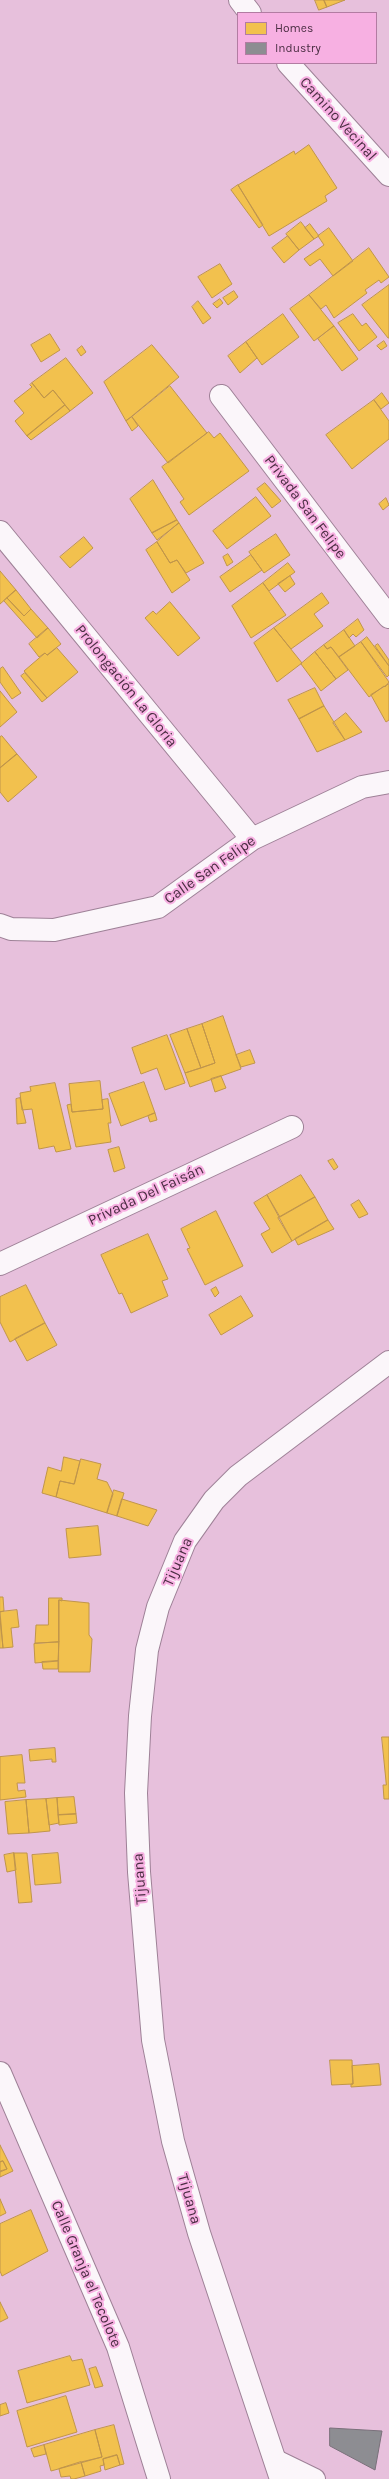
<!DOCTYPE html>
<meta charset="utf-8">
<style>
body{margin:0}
#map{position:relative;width:389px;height:2479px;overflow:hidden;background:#e7c0dc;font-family:Karla,sans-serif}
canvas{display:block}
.legend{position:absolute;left:237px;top:12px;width:140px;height:52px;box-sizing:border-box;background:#f7b0e2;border:1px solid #b27ca2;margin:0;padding:5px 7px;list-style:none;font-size:12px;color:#4a2d42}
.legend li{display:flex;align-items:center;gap:8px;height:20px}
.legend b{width:20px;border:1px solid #b27ca2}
</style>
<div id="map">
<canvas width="389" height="2479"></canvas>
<ul class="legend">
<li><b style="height:11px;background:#f2c14e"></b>Homes</li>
<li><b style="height:11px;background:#8d8d92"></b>Industry</li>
</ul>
</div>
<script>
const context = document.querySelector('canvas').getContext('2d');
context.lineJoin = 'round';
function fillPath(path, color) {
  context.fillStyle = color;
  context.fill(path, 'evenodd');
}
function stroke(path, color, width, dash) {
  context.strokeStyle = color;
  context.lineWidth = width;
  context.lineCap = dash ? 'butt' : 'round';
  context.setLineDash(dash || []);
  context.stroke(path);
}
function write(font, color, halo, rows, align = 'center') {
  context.font = font + ' Karla,sans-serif';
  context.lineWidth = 4;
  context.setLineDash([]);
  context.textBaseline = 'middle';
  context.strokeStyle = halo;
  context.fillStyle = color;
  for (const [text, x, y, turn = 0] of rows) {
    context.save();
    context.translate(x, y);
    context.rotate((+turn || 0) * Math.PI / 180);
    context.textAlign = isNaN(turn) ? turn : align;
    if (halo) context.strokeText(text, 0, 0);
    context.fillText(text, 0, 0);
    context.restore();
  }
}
const homes = new Path2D(`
 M 315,0 L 324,0 L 327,7 L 319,10 Z
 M 324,0 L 345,0 L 327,7 Z
 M 309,145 L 337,188 L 325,196 L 327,201 L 269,236 L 238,185 L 294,151 L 295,154 Z
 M 238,185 L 263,225 L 259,228 L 231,190 Z
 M 301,222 L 314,239 L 299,250 L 286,234 Z
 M 310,224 L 319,236 L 314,239 L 305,228 Z
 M 329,228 L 353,261 L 333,276 L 320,259 L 310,266 L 304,259 L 324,245 L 318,236 Z
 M 288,236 L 299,250 L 284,263 L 272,248 Z
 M 369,248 L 389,277 L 381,283 L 379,280 L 365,290 L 367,293 L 334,318 L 326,305 L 321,309 L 309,295 Z
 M 220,264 L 232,284 L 212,298 L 198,277 Z
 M 389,285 L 389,338 L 388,338 L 362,305 Z
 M 234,291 L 238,297 L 228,305 L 223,298 Z
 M 309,295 L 334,326 L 314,341 L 290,309 Z
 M 220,299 L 223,303 L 217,308 L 213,304 Z
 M 198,301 L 211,318 L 203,324 L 192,307 Z
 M 283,314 L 299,337 L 262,365 L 246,342 Z
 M 353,314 L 362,326 L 366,323 L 377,337 L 359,351 L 338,323 Z
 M 334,326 L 358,359 L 342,371 L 318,339 Z
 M 50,334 L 60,350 L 41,362 L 31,345 Z
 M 384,341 L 387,346 L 381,350 L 377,346 Z
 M 246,342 L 257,358 L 240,373 L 228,356 Z
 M 152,345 L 179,377 L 126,421 L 104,382 Z
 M 82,346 L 86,352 L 81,356 L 77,350 Z
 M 66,358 L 93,393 L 70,411 L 53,390 L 44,398 L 32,383 Z
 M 32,383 L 44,398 L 53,390 L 65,405 L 27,436 L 15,421 L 24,413 L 14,401 L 32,387 L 30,385 Z
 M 170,386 L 207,433 L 168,463 L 132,417 Z
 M 382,393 L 389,403 L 381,409 L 374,400 Z
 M 374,400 L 389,421 L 389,439 L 352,469 L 326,435 Z
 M 65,405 L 70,411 L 31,440 L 27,436 Z
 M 132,417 L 138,426 L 132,431 L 126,421 Z
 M 209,432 L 214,438 L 220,433 L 249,471 L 189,515 L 180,502 L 184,499 L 162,467 Z
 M 153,480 L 177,520 L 152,533 L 130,499 Z
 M 265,483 L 281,501 L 272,508 L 257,489 Z
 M 256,497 L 271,516 L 227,549 L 213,531 Z
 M 386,498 L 389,505 L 383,510 L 379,504 Z
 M 177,520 L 179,523 L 157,540 L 152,533 Z
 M 179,523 L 204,563 L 186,573 L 177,560 L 170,563 L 157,542 Z
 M 276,534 L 290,555 L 264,573 L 249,552 Z
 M 84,537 L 93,548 L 70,568 L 60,557 Z
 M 157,542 L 170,563 L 177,560 L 190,580 L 172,593 L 146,550 Z
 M 228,554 L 233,562 L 227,566 L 223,557 Z
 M 251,555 L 262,570 L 230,592 L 220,577 Z
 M 288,563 L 295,572 L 269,591 L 263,583 Z
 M 0,571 L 16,590 L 0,604 Z
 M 290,576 L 295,584 L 285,592 L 278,584 Z
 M 263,583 L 286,615 L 251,638 L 232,606 Z
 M 16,590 L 31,609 L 24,616 L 7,598 Z
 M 322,593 L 329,603 L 314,614 L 323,626 L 291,649 L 274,628 Z
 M 7,598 L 24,616 L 31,609 L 48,628 L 37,638 L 4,601 Z
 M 170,602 L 200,638 L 178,656 L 145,618 L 153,611 L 156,614 Z
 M 358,619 L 364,630 L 356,637 L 353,634 L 349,638 L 344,630 Z
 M 48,628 L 61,644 L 47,655 L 45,653 L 39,657 L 29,644 Z
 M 274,628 L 302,663 L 277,682 L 254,643 Z
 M 344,630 L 355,646 L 339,657 L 331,647 L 327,649 L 324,645 Z
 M 367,637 L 389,666 L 389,675 L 387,677 L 361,642 Z
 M 361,642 L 389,682 L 385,687 L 384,686 L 369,697 L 339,657 Z
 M 378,644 L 389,660 L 389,666 L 375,646 Z
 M 324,645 L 327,649 L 331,647 L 348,670 L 336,679 L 315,652 Z
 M 57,648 L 78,672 L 47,698 L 24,671 L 45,653 L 47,655 Z
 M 315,652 L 336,679 L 321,691 L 301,664 Z
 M 3,667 L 21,693 L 12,699 L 0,682 L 0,669 Z
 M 25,673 L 47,698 L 42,702 L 21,676 Z
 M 389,684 L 389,720 L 386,722 L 371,695 Z
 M 315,688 L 324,706 L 299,719 L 288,700 Z
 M 0,691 L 17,712 L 0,727 Z
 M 324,706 L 345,740 L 317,752 L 299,719 Z
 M 346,713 L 362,732 L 345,740 L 333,723 Z
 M 2,736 L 17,754 L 0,768 L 0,737 Z
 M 17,754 L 37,777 L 8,802 L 0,792 L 0,768 Z
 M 223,1016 L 241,1069 L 190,1087 L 185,1073 L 215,1063 L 202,1024 Z
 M 202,1024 L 215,1063 L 201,1068 L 187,1029 Z
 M 187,1029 L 201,1068 L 185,1073 L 170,1035 Z
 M 167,1035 L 185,1083 L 165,1090 L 157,1068 L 141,1074 L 132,1048 Z
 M 250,1050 L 255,1063 L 241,1067 L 236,1055 Z
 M 221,1076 L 226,1088 L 215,1092 L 211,1079 Z
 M 100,1081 L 103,1109 L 72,1112 L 69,1084 Z
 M 144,1082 L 155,1113 L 121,1126 L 109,1094 Z
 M 55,1083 L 71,1149 L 56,1152 L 54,1146 L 39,1149 L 32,1109 L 22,1110 L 20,1093 L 31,1091 L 30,1087 Z
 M 20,1098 L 26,1123 L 17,1124 L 16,1099 Z
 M 108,1099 L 111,1123 L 108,1123 L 111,1142 L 76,1147 L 67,1105 L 71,1104 L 72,1112 L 103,1109 L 102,1100 Z
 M 155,1113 L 157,1120 L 150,1122 L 148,1116 Z
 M 119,1147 L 125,1168 L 114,1172 L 108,1150 Z
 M 333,1159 L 338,1167 L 334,1170 L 328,1161 Z
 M 301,1175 L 315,1197 L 280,1217 L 267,1195 Z
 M 267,1195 L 292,1241 L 272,1253 L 261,1234 L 270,1229 L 254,1203 Z
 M 315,1197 L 328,1220 L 292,1241 L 278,1218 Z
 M 359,1200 L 368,1214 L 359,1218 L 351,1205 Z
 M 216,1211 L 243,1266 L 205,1285 L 187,1249 L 190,1248 L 181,1229 Z
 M 328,1220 L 334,1229 L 298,1245 L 295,1239 Z
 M 148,1234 L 168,1279 L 162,1281 L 168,1296 L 131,1313 L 122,1293 L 119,1294 L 101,1255 Z
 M 26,1285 L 45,1323 L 10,1342 L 0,1322 L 0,1297 Z
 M 216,1287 L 219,1293 L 215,1297 L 211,1290 Z
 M 241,1296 L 253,1316 L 221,1335 L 209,1315 Z
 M 45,1323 L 57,1345 L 27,1361 L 15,1339 Z
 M 64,1457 L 80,1461 L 74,1484 L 60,1481 L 56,1497 L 42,1493 L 48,1467 L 61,1471 Z
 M 81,1459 L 101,1464 L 97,1479 L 107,1482 L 113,1494 L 107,1513 L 56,1497 L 60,1481 L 74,1484 Z
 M 114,1490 L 124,1493 L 117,1516 L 107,1513 Z
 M 122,1499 L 157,1510 L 148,1526 L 117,1516 Z
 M 98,1526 L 101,1555 L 69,1558 L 66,1529 Z
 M 0,1597 L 3,1597 L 4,1611 L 0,1612 Z
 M 49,1598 L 62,1598 L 62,1601 L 59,1600 L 59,1642 L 35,1643 L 36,1625 L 48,1625 Z
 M 59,1600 L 89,1603 L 89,1635 L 92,1639 L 90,1672 L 59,1672 Z
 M 17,1610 L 19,1627 L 11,1628 L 13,1647 L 3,1648 L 0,1612 Z
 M 0,1619 L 3,1648 L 0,1648 Z
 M 59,1642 L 58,1661 L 35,1663 L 34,1644 Z
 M 58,1661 L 58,1669 L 43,1669 L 42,1662 Z
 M 382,1737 L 389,1737 L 389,1799 L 384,1799 L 383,1785 L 386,1785 Z
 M 55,1748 L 56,1762 L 52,1762 L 52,1759 L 30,1761 L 29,1750 Z
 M 22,1755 L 25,1783 L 17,1783 L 18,1791 L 25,1790 L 26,1797 L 0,1800 L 0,1757 Z
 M 74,1797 L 76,1814 L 58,1815 L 57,1798 Z
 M 57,1798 L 59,1823 L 49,1825 L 46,1799 Z
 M 46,1799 L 50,1831 L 29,1833 L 26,1800 Z
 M 26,1800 L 29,1833 L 8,1834 L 5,1802 Z
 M 76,1814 L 77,1823 L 59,1825 L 58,1815 Z
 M 14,1853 L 16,1870 L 7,1872 L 4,1855 Z
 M 14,1853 L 27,1853 L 32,1902 L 19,1903 Z
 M 58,1853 L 61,1883 L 35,1885 L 32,1855 Z
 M 330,2060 L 352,2060 L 353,2084 L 332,2085 Z
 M 379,2064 L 381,2085 L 351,2087 L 351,2084 L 353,2084 L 352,2066 Z
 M 0,2145 L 13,2171 L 0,2177 L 0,2171 L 7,2169 L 3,2161 L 0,2162 Z
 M 3,2161 L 7,2169 L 0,2172 L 0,2162 Z
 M 0,2199 L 6,2213 L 0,2216 Z
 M 31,2210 L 48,2251 L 2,2276 L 0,2271 L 0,2224 Z
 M 0,2302 L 8,2318 L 0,2322 Z
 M 70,2356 L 72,2361 L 82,2359 L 90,2385 L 27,2403 L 18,2371 Z
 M 96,2367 L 103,2386 L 95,2388 L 89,2369 Z
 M 66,2396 L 77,2432 L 27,2447 L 17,2411 Z
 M 6,2403 L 9,2413 L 0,2416 L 0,2405 Z
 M 114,2425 L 124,2464 L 120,2465 L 117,2455 L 103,2459 L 104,2465 L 100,2466 L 101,2471 L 85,2476 L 81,2462 L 102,2457 L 95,2430 Z
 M 95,2430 L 102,2457 L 51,2471 L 44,2445 Z
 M 44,2445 L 46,2454 L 34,2457 L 31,2449 Z
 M 117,2455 L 120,2465 L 105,2470 L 103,2459 Z
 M 81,2462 L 85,2476 L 74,2479 L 71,2479 L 70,2476 L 61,2477 L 59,2469 Z`);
fillPath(homes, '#f2c14e');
stroke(homes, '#c0954a', 1);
const industry = new Path2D(`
 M 330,2428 L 382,2431 L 375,2470 L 330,2446 Z`);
fillPath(industry, '#8d8d92');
stroke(industry, '#79707a', 1);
const service = new Path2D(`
 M 276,2460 L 315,2479`);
const minor = new Path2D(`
 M 221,396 L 389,617
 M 0,532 L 252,839
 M 0,925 L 11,929 L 54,930 L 158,907 L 252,839 L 362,787 L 389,782
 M 0,1264 L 292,1127
 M 0,2073 L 118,2347 L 159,2479`);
const tertiary = new Path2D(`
 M 240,0 L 250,13
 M 288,63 L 389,175
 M 281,2479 L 199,2233 L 173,2141 L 153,2040 L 139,1872 L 136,1793 L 140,1716 L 147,1650 L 158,1607 L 185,1541 L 214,1500 L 238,1476 L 389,1362`);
stroke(service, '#9e8197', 22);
stroke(minor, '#9e8197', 24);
stroke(tertiary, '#9e8197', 24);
stroke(service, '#fbf6fa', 20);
stroke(minor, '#fbf6fa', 22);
stroke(tertiary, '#fbf6fa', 22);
write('15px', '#4a2d42', '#f7b0e2', [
 ["Camino Vecinal",338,119,48],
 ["Privada San Felipe",305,507,53],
 ["Prolongación La Gloria",126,686,51],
 ["Calle San Felipe",210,870,-35],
 ["Privada Del Faisán",146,1195,-25],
 ["Tijuana",178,1562,-66],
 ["Tijuana",140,1879,-94],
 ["Tijuana",189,2199,74],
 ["Calle Granja el Tecolote",86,2274,67]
]);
</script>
